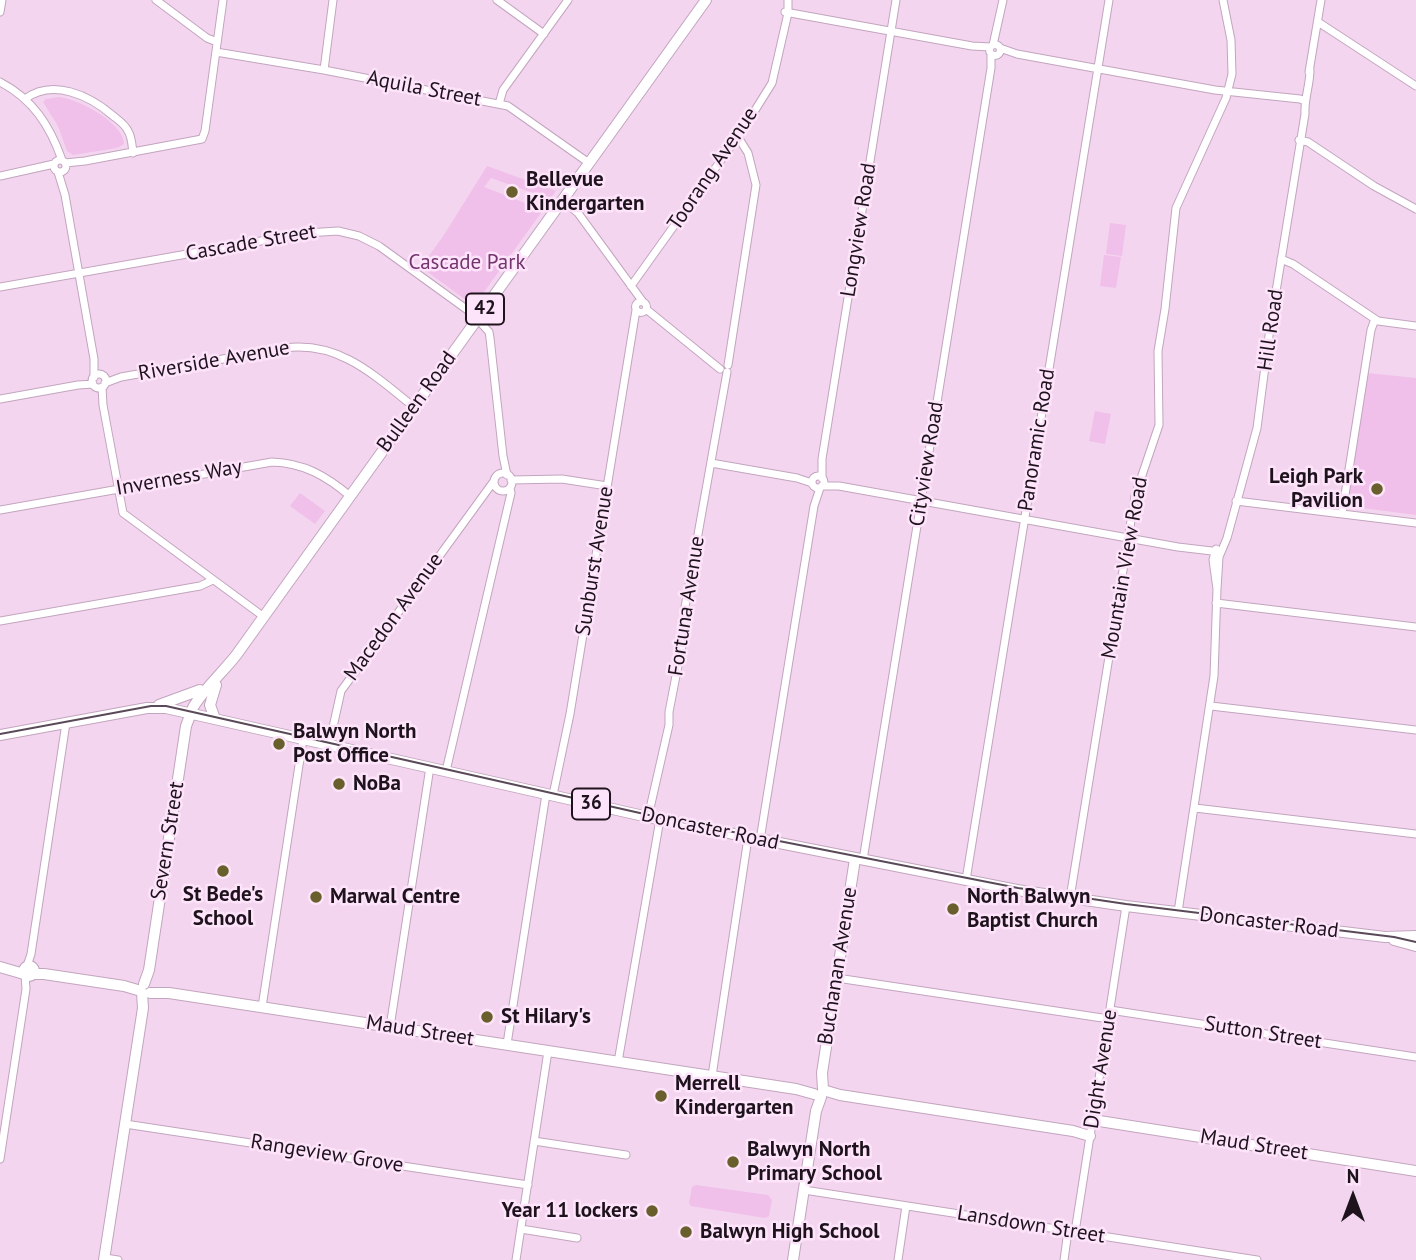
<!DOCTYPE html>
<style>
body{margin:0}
#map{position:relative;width:1416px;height:1260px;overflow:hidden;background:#f4d5ef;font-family:"PT Sans",sans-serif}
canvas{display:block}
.north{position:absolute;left:1318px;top:1162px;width:70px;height:70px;-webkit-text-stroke:5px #fde4fa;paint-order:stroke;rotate:0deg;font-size:19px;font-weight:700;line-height:28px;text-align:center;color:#1e131d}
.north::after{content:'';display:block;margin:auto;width:24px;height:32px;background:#1e131d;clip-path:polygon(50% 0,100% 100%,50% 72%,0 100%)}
</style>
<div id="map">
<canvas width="1416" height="1260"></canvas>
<div class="north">N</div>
</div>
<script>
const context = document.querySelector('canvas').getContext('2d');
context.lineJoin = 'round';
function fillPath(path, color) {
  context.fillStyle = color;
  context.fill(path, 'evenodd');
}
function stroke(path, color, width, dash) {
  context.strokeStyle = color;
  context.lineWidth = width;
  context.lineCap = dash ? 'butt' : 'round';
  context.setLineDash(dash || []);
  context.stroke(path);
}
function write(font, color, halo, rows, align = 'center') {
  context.font = font + ' "PT Sans",sans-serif';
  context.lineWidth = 5;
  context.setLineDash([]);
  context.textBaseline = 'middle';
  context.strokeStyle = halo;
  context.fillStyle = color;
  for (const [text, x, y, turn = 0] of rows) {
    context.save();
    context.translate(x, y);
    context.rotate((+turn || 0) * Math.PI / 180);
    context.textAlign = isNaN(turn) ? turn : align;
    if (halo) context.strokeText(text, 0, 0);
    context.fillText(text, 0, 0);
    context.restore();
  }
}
fillPath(new Path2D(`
 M 59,97 C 79,99 124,123 124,144 L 117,148 L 73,155 L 67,151 L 58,126 L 43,102 L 46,99 Z
 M 487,166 L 556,191 L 550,199 L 491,178 L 484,187 L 543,210 L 474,306 L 421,267 L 444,235 Z
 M 1110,223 L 1126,225 L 1122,256 L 1106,254 Z
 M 1104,255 L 1121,257 L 1116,288 L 1100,286 Z
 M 1367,373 L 1416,378 L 1416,515 L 1347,506 Z
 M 1095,411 L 1111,414 L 1105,444 L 1089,441 Z
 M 300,493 L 325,511 L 315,524 L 290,506 Z
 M 696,1185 L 768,1195 L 772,1200 L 769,1216 L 765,1218 L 691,1206 L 689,1203 L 692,1187 Z`), '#f0bfea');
const street = new Path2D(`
 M 156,0 L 207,38 L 217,42
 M 497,0 L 544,34
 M 0,12 L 2,0
 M 785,12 L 972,46 L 990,47
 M 1318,22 L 1416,86
 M989.5 50a5.5 5.5 0 1 1 11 0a5.5 5.5 0 1 1-11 0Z
 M 993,45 L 1003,0
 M 1000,48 L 1017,54 L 1215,90 L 1300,99 L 1305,101
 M 216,52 L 324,70 L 508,106 L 589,163
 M 324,70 L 333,0
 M 1309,72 L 1321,0
 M 0,82 C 33,99 50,126 62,160
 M 25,99 C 53,78 90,96 112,115 C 118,120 125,124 128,131 C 132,137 132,146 133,153
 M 499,104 L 503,90 L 568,0
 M 1299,140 L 1308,142 L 1374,186 L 1416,209
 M54 166a6 6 0 1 1 12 0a6 6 0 1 1-12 0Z
 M 65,163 L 85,161 L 202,139 L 205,131 L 223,0
 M 58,172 L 65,195 L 94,359 L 94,377
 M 0,176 L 54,164
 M 563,200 L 578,213 L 643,302
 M 1281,259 L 1293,264 L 1378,321 L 1416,326
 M 631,286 L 744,128 L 772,83 L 788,13 L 788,0
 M 0,287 L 306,233 L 338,231 L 359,236 L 379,246 L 473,314 L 489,332 L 490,338 L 503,456 L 507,475
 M635.5 307a5.5 5.5 0 1 1 11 0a5.5 5.5 0 1 1-11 0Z
 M 646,309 L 720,369
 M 728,365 L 756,185 L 748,153 L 738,137
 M92 381a7 7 0 1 1 14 0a7 7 0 1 1-14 0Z
 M 105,383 L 121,377 L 285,348 C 339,341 374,375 414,407
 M 102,387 L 103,405 L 123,513 L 264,617
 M 0,399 L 78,385 L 93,384
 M 711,463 L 797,478 L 812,483
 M494 482a9 9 0 1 1 18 0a9 9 0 1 1-18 0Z
 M812 482a6 6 0 1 1 12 0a6 6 0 1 1-12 0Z
 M 822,478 L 822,459 L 896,0
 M 511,480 L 562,479 L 607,486
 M 822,486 L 839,486 L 1178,547 L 1212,551 L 1219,557
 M 1236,501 L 1416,523
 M 0,510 L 272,462 C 304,463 326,476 350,496
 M 1342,514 L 1371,330 L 1375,319
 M 1217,589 L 1219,557 L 1227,538 L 1257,428 L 1270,328 L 1305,114 C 1304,99 1310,85 1310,70
 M 1216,603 L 1416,627
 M 0,621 L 200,586 L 213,580
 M 1211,706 L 1416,730
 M 329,745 L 341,691 L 494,481
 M 446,771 L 511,493 L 510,488
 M 553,795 L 570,714 L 636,310
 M 1195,808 L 1416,834
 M 648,817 L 669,725 L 669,712 L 687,619 L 685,607 L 727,372
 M 760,840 L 814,506 L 820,488
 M 863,860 L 991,68 L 991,55
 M 966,880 L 1109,0
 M 1070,898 L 1135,496 L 1159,425 L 1158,351 L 1165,309 L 1176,208 L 1226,98 L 1232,74 L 1231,40 L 1223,0
 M 1178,912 L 1214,676 L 1217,589 L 1213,560 L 1216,549
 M 27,966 L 31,954 L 66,723
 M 837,978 L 1109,1019
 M 262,1007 L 303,739
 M 1110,1010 L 1416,1057
 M 390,1027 L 430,767
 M 507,1044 L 546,794
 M 618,1062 L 660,819
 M 712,1076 L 748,838
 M 125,1124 L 528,1185
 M 534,1141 L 626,1155
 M 0,1159 L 26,989 L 25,975
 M 804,1190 L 1257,1260
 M 521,1229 L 577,1238
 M 1075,1232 L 1126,906
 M 105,1258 L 118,1260
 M 516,1260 L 548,1051
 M 898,1260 L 906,1206
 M 1064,1260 L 1068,1231`);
const secondary = new Path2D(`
 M24 971a5 5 0 1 1 10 0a5 5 0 1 1-10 0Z
 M 0,967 L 24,974
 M 33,974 L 44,974 L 124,986 L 141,991
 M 144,984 L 149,970 L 186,726 L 191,713
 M 150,993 L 169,993 L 796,1089 L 814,1094
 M 823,1089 L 822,1073 L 855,859
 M 823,1090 L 840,1095 L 1073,1131 L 1090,1136
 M 1093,1120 L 1416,1171
 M 104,1260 L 143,1008 L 142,993
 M 793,1260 L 816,1111 L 821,1097`);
const primary = new Path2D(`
 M 159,705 L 200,690
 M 191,713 C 193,700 227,668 237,654 L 706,0
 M 215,719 L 210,705 L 216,685
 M 0,735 L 147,708 L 166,708 L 648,817 L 1017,890 L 1126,906 L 1385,937 L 1416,936
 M 1394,940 L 1416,946`);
stroke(street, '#c2a5be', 9);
stroke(secondary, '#c2a5be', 12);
stroke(primary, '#c2a5be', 12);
stroke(street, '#fff', 7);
stroke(secondary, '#fff', 10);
stroke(primary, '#fff', 10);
stroke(new Path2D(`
 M 0,734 L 151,706 L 166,706 L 662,818 L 1018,888 L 1126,904 L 1394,937 L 1416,942`), '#5a4958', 2);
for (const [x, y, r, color] of [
 [512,192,7,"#695f2c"],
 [1377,489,7,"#695f2c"],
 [279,744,7,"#695f2c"],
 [339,784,7,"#695f2c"],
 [223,871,7,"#695f2c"],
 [316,897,7,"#695f2c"],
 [953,909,7,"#695f2c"],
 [487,1017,7,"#695f2c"],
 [661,1096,7,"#695f2c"],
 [733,1162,7,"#695f2c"],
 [652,1211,7,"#695f2c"],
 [686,1232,7,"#695f2c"]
]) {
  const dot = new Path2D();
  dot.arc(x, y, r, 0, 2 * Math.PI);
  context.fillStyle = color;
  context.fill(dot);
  stroke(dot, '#fde4fa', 2.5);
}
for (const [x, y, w] of [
 [485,309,38],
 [591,804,38]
]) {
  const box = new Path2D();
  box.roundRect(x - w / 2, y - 15.5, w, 31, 5);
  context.fillStyle = '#fde4fa';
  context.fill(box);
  stroke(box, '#1e131d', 2);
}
write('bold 19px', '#1e131d', null, [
 ["42",485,309],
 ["36",591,804]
]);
write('21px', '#1e131d', '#fde4fa', [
 ["Aquila Street",424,89,11],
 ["Toorang Avenue",713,169,-56],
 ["Longview Road",859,230,-81],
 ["Cascade Street",251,243,-10],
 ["Hill Road",1271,330,-82],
 ["Riverside Avenue",214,361,-10],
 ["Bulleen Road",417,402,-54],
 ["Panoramic Road",1037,440,-81],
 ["Cityview Road",927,464,-81],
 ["Inverness Way",179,478,-10],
 ["Sunburst Avenue",595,561,-81],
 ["Mountain View Road",1125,568,-80],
 ["Fortuna Avenue",687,606,-81],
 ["Macedon Avenue",394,617,-54],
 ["Doncaster Road",710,829,12],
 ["Severn Street",168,841,-81],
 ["Doncaster Road",1269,923,7],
 ["Buchanan Avenue",838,966,-81],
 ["Maud Street",420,1031,9],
 ["Sutton Street",1263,1033,9],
 ["Dight Avenue",1101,1069,-81],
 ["Maud Street",1254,1145,9],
 ["Rangeview Grove",327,1154,9],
 ["Lansdown Street",1031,1225,9]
]);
write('bold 21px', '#1e131d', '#fde4fa', [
 ["Bellevue",526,180],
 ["Kindergarten",526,204],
 ["Leigh Park",1363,477,"right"],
 ["Pavilion",1363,501,"right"],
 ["Balwyn North",293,732],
 ["Post Office",293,756],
 ["NoBa",353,784],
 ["St Bede's",223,895,"center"],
 ["School",223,919,"center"],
 ["Marwal Centre",330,897],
 ["North Balwyn",967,897],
 ["Baptist Church",967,921],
 ["St Hilary's",501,1017],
 ["Merrell",675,1084],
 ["Kindergarten",675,1108],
 ["Balwyn North",747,1150],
 ["Primary School",747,1174],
 ["Year 11 lockers",638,1211,"right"],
 ["Balwyn High School",700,1232]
], 'left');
write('21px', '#74346f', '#fde4fa', [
 ["Cascade Park",467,263]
]);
</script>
